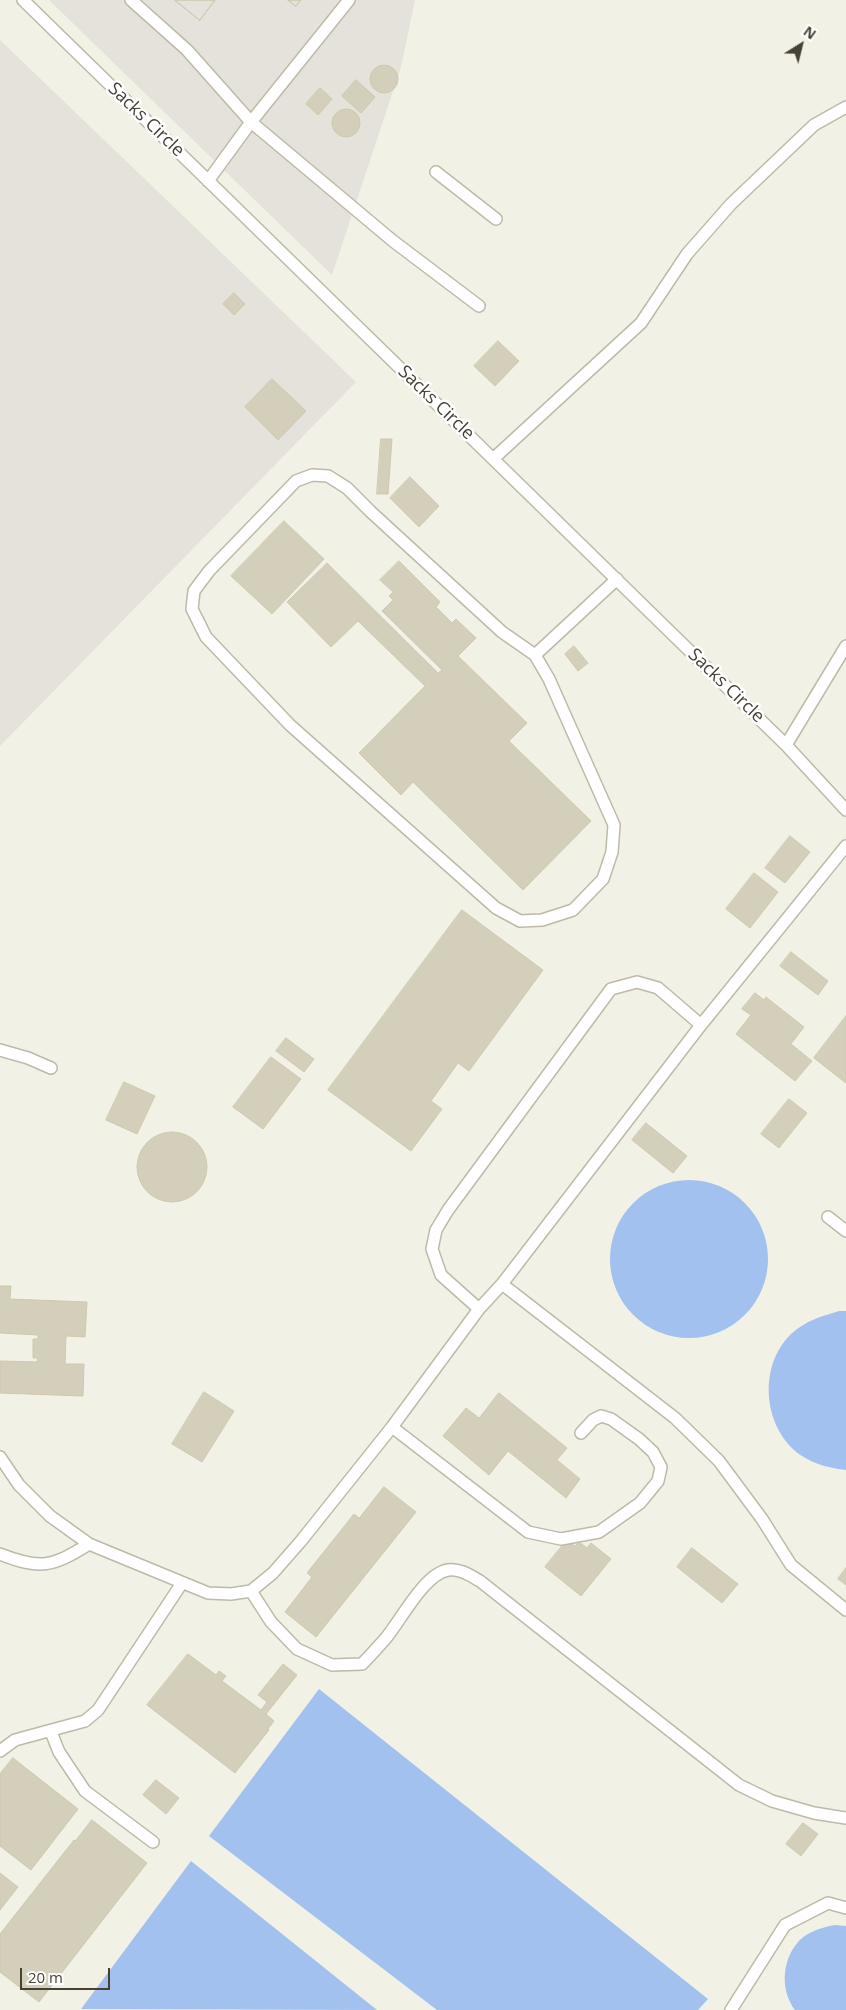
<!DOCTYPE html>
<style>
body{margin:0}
#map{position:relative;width:846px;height:2010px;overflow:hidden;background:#f2f1e5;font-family:"Open Sans",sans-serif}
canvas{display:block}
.north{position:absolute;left:776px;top:20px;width:50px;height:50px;-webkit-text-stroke:4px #fff;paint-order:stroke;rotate:36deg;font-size:14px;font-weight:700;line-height:20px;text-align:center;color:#454235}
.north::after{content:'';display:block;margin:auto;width:18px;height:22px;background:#454235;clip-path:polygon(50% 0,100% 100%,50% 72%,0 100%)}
.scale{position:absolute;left:20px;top:1968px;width:90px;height:22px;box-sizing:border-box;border:2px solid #454235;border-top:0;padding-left:6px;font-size:15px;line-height:18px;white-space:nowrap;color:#454235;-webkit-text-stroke:4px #fff;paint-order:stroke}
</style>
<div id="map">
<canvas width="846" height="2010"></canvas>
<div class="north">N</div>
<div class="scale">20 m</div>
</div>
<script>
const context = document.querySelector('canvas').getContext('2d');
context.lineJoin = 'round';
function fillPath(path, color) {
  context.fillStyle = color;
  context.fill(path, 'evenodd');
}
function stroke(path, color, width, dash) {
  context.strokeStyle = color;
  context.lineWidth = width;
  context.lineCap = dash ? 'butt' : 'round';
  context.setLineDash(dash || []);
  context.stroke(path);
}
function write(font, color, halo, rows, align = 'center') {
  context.font = font + ' "Open Sans",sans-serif';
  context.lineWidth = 5;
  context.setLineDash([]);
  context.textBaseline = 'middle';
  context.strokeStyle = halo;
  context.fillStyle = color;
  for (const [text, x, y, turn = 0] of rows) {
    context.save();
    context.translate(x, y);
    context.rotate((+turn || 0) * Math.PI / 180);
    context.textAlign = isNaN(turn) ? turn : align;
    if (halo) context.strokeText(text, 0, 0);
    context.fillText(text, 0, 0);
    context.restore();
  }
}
fillPath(new Path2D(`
 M 49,0 L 415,0 L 401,67 L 332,275 Z
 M 0,40 L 356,382 L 0,746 Z`), '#e4e2da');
fillPath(new Path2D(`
 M610 1259a79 79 0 1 1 158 0a79 79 0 1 1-158 0Z
 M 839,1311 L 846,1311 L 846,1470 C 830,1468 816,1465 802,1456 C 763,1430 757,1367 791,1334 C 805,1321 822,1316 839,1311 Z
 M 319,1689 L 708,1999 L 698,2010 L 437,2010 L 209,1836 Z
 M 191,1861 L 377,2010 L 81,2009 Z
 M 835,1925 L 846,1926 L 846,2010 L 795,2010 C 779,1989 782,1956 802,1938 C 812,1930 824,1927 835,1925 Z`), '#a2c1ef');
const building = new Path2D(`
 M 175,0 L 215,0 L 200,20 Z
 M 175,0 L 215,0 L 200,20 Z
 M 288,0 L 301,0 L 296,6 Z
 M 288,0 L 301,0 L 296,6 Z
 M370 79a14 14 0 1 1 28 0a14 14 0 1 1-28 0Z
 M 356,80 L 375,97 L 361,113 L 342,96 Z
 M 320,88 L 332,99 L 318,115 L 306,104 Z
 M332 123a14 14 0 1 1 28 0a14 14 0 1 1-28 0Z
 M 234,293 L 245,304 L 234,315 L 223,304 Z
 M 498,341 L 519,361 L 495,386 L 474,366 Z
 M 272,379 L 306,411 L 278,440 L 245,407 Z
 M 381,439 L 392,439 L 388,494 L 377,494 Z
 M 410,477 L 439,506 L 419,527 L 390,498 Z
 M 284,521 L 324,559 L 272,614 L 231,576 Z
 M 399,561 L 440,602 L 436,607 L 452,623 L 456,619 L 476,638 L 458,656 L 527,723 L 509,741 L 591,821 L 523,890 L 413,782 L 401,795 L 359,753 L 425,686 L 358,621 L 331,647 L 287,602 L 327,563 L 438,673 L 442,670 L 382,611 L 393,600 L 389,596 L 393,592 L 380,580 Z
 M 574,646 L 588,663 L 578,671 L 565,654 Z
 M 790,836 L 810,852 L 785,883 L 765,868 Z
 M 754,873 L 778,892 L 750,928 L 726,909 Z
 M 462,910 L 543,970 L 469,1071 L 458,1063 L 431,1101 L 442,1109 L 411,1151 L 328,1090 Z
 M 791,952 L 828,981 L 818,995 L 780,966 Z
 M 755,993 L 764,1000 L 766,997 L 804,1027 L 791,1044 L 812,1061 L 795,1081 L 736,1034 L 751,1015 L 742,1009 Z
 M 846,1016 L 846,1083 L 814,1058 Z
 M 286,1038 L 314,1059 L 304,1072 L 276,1051 Z
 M 271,1057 L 301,1079 L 263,1129 L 233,1107 Z
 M 124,1082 L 155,1096 L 137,1134 L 106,1120 Z
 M 789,1099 L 807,1113 L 779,1148 L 761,1134 Z
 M 646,1123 L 687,1156 L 673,1173 L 632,1140 Z
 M137 1167a35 35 0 1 1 70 0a35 35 0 1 1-70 0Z
 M 0,1286 L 11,1286 L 10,1299 L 87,1302 L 85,1337 L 66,1336 L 65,1364 L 84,1364 L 83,1396 L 0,1393 L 0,1361 L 37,1362 L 38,1358 L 33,1358 L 33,1339 L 38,1339 L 38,1335 L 0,1333 Z
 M 204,1392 L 234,1411 L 202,1462 L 172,1444 Z
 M 499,1393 L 567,1448 L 557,1460 L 580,1479 L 566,1498 L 508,1451 L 489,1475 L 443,1436 L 466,1408 L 479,1418 Z
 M 384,1487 L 416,1512 L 316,1637 L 285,1612 L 312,1577 L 307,1573 L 354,1514 L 359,1518 Z
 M 567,1540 L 575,1546 L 579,1542 L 587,1548 L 591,1543 L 611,1559 L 581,1596 L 545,1567 Z
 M 692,1548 L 738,1584 L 722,1603 L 677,1567 Z
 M 846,1568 L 846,1585 L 838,1579 Z
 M 188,1654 L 216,1675 L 219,1671 L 226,1676 L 222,1681 L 261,1710 L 267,1702 L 258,1695 L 283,1664 L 297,1675 L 266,1714 L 274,1721 L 268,1729 L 269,1730 L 235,1773 L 147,1705 Z
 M 13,1758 L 78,1809 L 31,1870 L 0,1846 L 0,1774 Z
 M 156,1780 L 179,1798 L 166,1814 L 143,1795 Z
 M 92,1820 L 147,1863 L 39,2002 L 0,1972 L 0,1934 L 74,1840 L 75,1841 Z
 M 803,1823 L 818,1834 L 801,1856 L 786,1844 Z
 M 0,1873 L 18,1887 L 0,1910 Z`);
fillPath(building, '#d4cfbb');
stroke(building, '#cec8ae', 1);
const lane = new Path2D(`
 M 23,0 L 786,745 L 846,810
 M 131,0 L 187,50 L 251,122 L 208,181
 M 349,0 L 251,122 L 393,241 L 479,306
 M 436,172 L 496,219
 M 493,459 L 641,323 L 687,254 L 731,204 L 814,125 L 846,107
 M 312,475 L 328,476 L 347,488 L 371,512 L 502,632 L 535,655 L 549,679 L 614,825 L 612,852 L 603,879 L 573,910 L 542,920 L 520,921 L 496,908 L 290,725 L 206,637 L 192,609 L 194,591 L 209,571 L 296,481 Z
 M 535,655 L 617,579
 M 786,745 L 846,646
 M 0,1050 L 28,1058 L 51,1068
 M 828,1217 L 846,1231
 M 502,1284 L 675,1418 L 719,1461 L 762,1519 L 791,1565 L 846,1610
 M 479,1309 L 441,1275 L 432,1249 L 436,1230 L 448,1210 L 611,989 L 637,982 L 658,988 L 701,1025
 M 392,1427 L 528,1532 L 561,1539 L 599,1532 L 640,1503 L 658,1481 L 661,1467 L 653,1452 L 639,1439 L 611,1419 L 601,1416 L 593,1420 L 581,1433
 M 0,1457 L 19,1485 L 50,1516 L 89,1544 L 208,1593 L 231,1594 L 251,1591 L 273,1573 L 301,1541 L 392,1427 L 479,1309 L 502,1284 L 701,1025 L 846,846
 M 0,1554 C 41,1570 52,1567 89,1544
 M 251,1591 L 271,1622 L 297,1649 L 332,1665 L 362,1664 C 370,1656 378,1647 386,1638 C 401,1620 424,1574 448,1570 C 460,1568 471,1576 480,1581 L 739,1785 L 772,1801 L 814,1813 L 846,1818
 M 51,1732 L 59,1752 L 85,1791 L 153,1842
 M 0,1751 L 15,1740 L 85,1721 L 98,1710 L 182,1583
 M 731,2010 L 785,1925 L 828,1903 L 846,1908`);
stroke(lane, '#bebaa8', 14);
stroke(lane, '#fff', 11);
write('18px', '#454235', '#fff', [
 ["Sacks Circle",146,120,44],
 ["Sacks Circle",436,403,44],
 ["Sacks Circle",726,686,44]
]);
</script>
